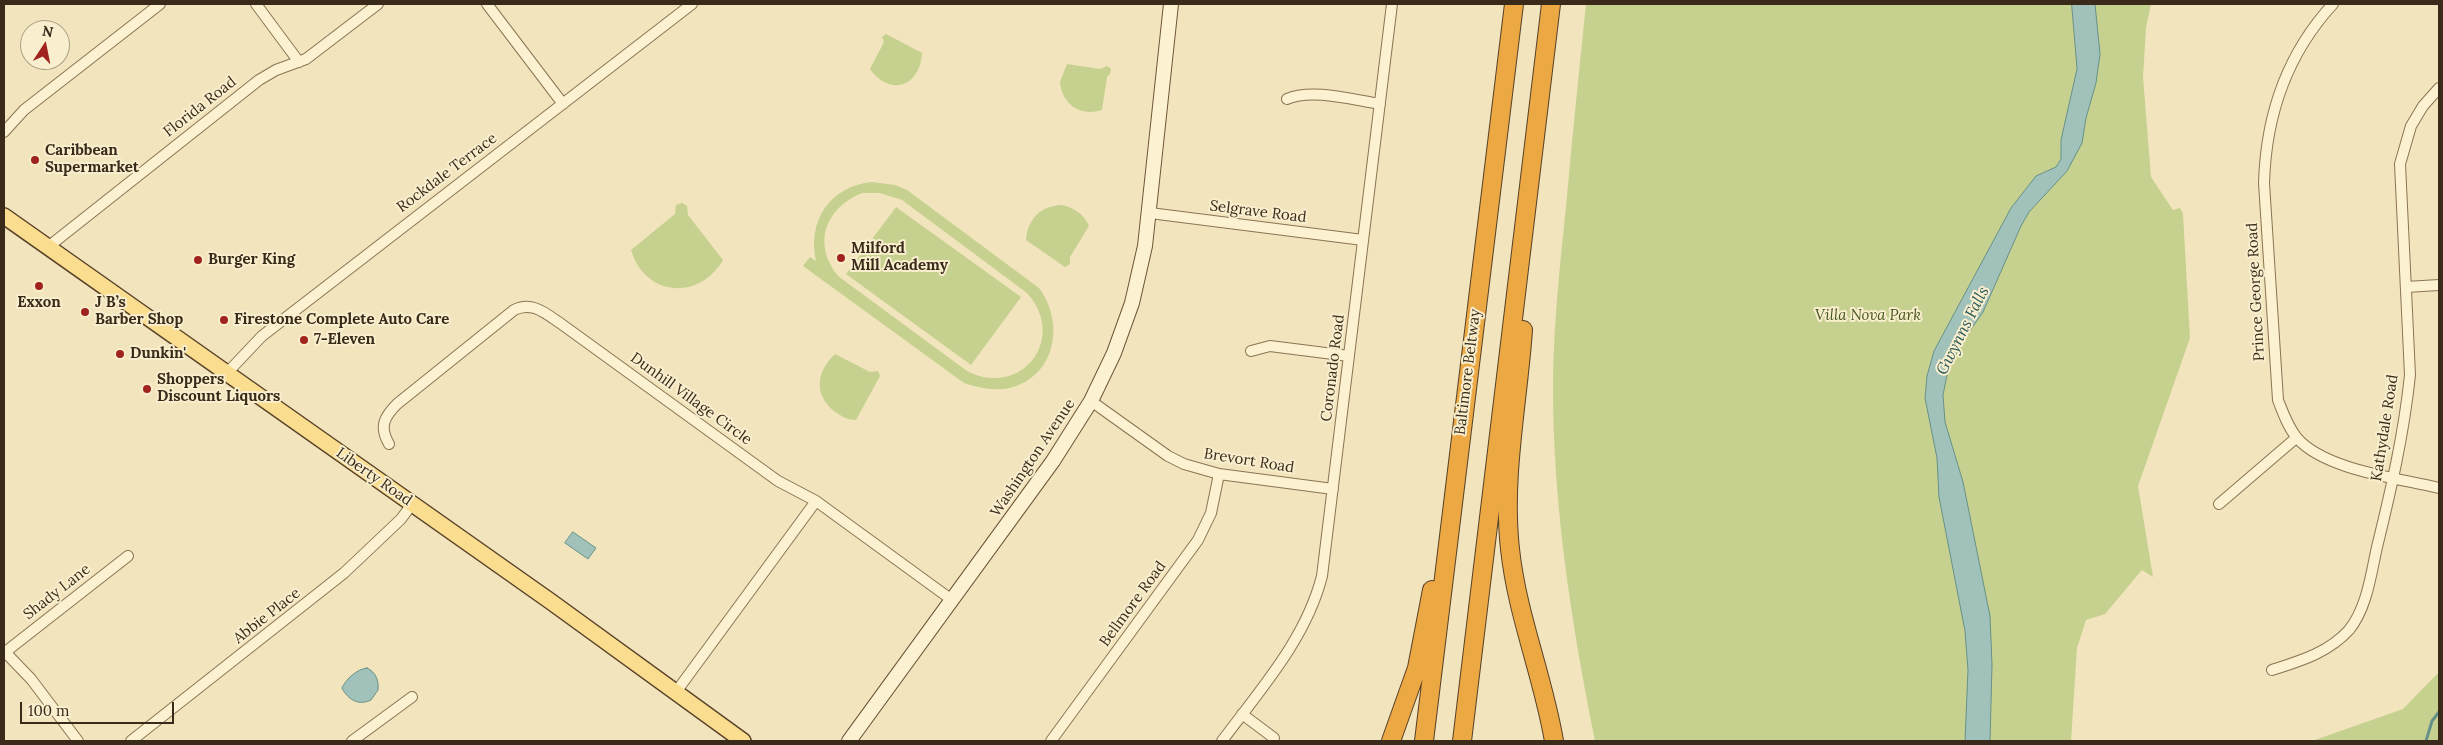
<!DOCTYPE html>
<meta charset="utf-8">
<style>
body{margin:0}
#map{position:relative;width:2443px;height:745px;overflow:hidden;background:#f2e4bc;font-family:Lora,serif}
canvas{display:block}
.frame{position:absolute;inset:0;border:5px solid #392a1a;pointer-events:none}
.north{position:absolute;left:20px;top:20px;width:50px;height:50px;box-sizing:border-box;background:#f9eecd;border:1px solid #aca085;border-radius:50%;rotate:11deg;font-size:14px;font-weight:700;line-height:20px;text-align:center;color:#392a1a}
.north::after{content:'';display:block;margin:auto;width:18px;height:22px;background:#a0231e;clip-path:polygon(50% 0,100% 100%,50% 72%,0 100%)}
.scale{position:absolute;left:20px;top:702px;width:154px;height:22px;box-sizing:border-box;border:2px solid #392a1a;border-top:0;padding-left:6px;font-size:15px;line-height:18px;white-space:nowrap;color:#392a1a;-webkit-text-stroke:4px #f9eecd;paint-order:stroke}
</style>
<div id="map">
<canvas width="2443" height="745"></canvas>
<div class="frame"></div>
<div class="north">N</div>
<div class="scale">100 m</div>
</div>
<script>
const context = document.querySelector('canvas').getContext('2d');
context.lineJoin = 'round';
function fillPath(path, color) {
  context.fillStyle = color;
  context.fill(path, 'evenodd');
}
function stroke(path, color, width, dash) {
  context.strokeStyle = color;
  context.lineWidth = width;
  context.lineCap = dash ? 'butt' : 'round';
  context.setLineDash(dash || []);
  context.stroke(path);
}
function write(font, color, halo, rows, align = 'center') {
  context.font = font + ' Lora,serif';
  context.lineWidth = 4;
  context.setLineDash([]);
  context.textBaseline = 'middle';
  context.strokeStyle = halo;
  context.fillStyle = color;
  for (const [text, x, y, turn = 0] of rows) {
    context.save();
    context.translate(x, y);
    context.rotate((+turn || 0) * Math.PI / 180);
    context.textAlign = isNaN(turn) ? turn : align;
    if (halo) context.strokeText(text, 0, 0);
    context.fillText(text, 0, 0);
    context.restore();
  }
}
fillPath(new Path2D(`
 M 1586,4 L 2151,4 L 2146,28 L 2143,77 L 2151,177 L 2173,210 L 2180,208 L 2183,214 L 2190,338 L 2138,486 L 2153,577 L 2142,570 L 2105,614 L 2086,620 L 2077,648 L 2071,741 L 1595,741 C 1571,621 1552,501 1553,377 C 1554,320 1560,264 1566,207 C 1572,139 1579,72 1586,4 Z
 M 886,34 L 922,53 C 920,87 890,97 870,69 L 884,42 L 882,37 Z
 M 1067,64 L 1100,69 L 1107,66 L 1111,69 L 1110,74 L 1107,77 L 1102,110 C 1080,117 1062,104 1060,82 Z
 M 872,182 L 895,185 L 907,190 L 1039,288 C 1065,323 1056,376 1010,388 C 994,391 979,388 964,383 L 803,266 L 810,257 L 816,261 C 807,221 830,186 872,182 ZM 862,193 L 880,193 L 902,200 L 1027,293 C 1068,338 1022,399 967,371 L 838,276 C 812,244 825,208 862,193 Z
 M 682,203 L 687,206 L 688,215 L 723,260 C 699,301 645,297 631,250 L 675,214 L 676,205 Z
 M 1062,205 C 1074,208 1084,214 1089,226 L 1070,257 L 1070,264 L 1065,267 L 1026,240 C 1028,219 1040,206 1062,205 Z
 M 896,207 L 1021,297 L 971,365 L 846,274 Z
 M 835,354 L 870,372 L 878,371 L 880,376 L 856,420 C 847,420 841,416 834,411 C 813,394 817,371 835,354 Z
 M 2439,672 L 2439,741 L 2312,741 L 2403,709 Z`), '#c6d190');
const water = new Path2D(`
 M 2072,4 L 2095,4 L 2100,54 L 2096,83 L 2086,118 L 2082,143 L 2067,171 L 2029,212 L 2021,226 L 1983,312 L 1962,342 L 1948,370 L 1943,395 L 1945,422 L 1963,482 L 1990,616 L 1992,665 L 1990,741 L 1965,741 L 1968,670 L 1965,631 L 1939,497 L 1937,458 L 1925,398 L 1927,376 L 1934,351 L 2011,208 L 2036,176 L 2056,167 L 2061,159 L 2061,140 L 2077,69 Z
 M 573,532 L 596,548 L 588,559 L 565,543 Z
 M 367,668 C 376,672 379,681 378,690 L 371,700 C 359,706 348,700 342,688 C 346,679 357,669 367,668 Z`);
fillPath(water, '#a1c2ba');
stroke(water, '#679188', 1);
stroke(new Path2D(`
 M 2426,741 L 2432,721 L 2439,712`), '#679188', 3);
const street = new Path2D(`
 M 256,4 L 299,62
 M 487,4 L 563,104
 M 2333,4 C 2286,55 2266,115 2264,183 L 2278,400 C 2283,413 2288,427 2297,438 C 2325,470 2398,478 2439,488
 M 1287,99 C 1312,88 1353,100 1380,104
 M 4,132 L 24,110 L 160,4
 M 1150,213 L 1363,240
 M 48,247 L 259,80 L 276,70 L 306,59 L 378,4
 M 2406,287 L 2439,285
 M 1251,351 L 1270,346 L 1349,356
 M 227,373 L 262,336 L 692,4
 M 1091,401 L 1168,456 L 1184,464 L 1219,474 L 1333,489
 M 389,444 C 379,427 384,417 397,404 L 514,310 C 532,301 545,313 560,323 L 778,481 L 816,501 L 952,600
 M 2219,504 L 2296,438
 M 5,652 L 31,679 L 78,741
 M 4,653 L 128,556
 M 2272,670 C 2300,661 2328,653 2349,630 C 2367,608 2371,574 2377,547 C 2391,490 2404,433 2410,375 L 2400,164 L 2411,126 L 2423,106 L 2439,88
 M 676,692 L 816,501
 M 1242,714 L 1274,738
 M 131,741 L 344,573 L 401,519 L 412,504
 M 352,741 L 412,697
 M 1051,741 L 1198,540 L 1211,513 L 1219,474
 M 1222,741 C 1260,690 1306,639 1322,576 L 1392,4`);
const secondary = new Path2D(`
 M 849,741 L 1053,461 L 1091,401 L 1114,353 L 1132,303 L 1145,246 L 1171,4`);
const primary = new Path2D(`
 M 4,216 L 550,601 L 743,741`);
const highway = new Path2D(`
 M 1523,330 C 1518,402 1502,477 1510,549 C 1517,615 1543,676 1554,741
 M 1391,741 L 1417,668 L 1432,590
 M 1424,741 L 1514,4
 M 1462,741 L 1551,4`);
stroke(street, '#8b7454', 12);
stroke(secondary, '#6d5438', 16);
stroke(primary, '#584129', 18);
stroke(highway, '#584129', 20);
stroke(street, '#fcf1d0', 10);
stroke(secondary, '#fcf1d0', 14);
stroke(primary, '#fadd8f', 15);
stroke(highway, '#eba843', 18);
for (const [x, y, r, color] of [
 [35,160,5,"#a0231e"],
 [841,258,5,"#a0231e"],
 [198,260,5,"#a0231e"],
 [39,286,5,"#a0231e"],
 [85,312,5,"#a0231e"],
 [224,320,5,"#a0231e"],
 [304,340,5,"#a0231e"],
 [120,354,5,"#a0231e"],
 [147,389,5,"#a0231e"]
]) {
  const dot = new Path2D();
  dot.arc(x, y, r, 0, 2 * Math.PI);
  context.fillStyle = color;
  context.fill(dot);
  stroke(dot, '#f9eecd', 2);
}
write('15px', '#392a1a', '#f9eecd', [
 ["Florida Road",200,107,-38],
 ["Rockdale Terrace",447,173,-37],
 ["Selgrave Road",1258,212,7],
 ["Prince George Road",2256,292,-93],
 ["Coronado Road",1333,368,-83],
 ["Baltimore Beltway",1468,372,-83],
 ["Dunhill Village Circle",691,399,36],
 ["Kathydale Road",2385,428,-81],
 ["Washington Avenue",1033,458,-56],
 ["Brevort Road",1249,461,9],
 ["Liberty Road",374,477,35],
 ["Shady Lane",57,592,-38],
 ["Bellmore Road",1133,604,-54],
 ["Abbie Place",267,616,-38]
]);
write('bold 15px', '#392a1a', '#f9eecd', [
 ["Caribbean",45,151],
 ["Supermarket",45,168],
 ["Milford",851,249],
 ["Mill Academy",851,266],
 ["Burger King",208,260],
 ["Exxon",39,303,"center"],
 ["J B’s",95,303],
 ["Barber Shop",95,320],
 ["Firestone Complete Auto Care",234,320],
 ["7-Eleven",314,340],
 ["Dunkin'",130,354],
 ["Shoppers",157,380],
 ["Discount Liquors",157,397]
], 'left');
write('italic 15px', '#47571f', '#f9eecd', [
 ["Villa Nova Park",1868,316]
]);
write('italic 16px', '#285a59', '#f9eecd', [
 ["Gwynns Falls",1963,331,-63]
]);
</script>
